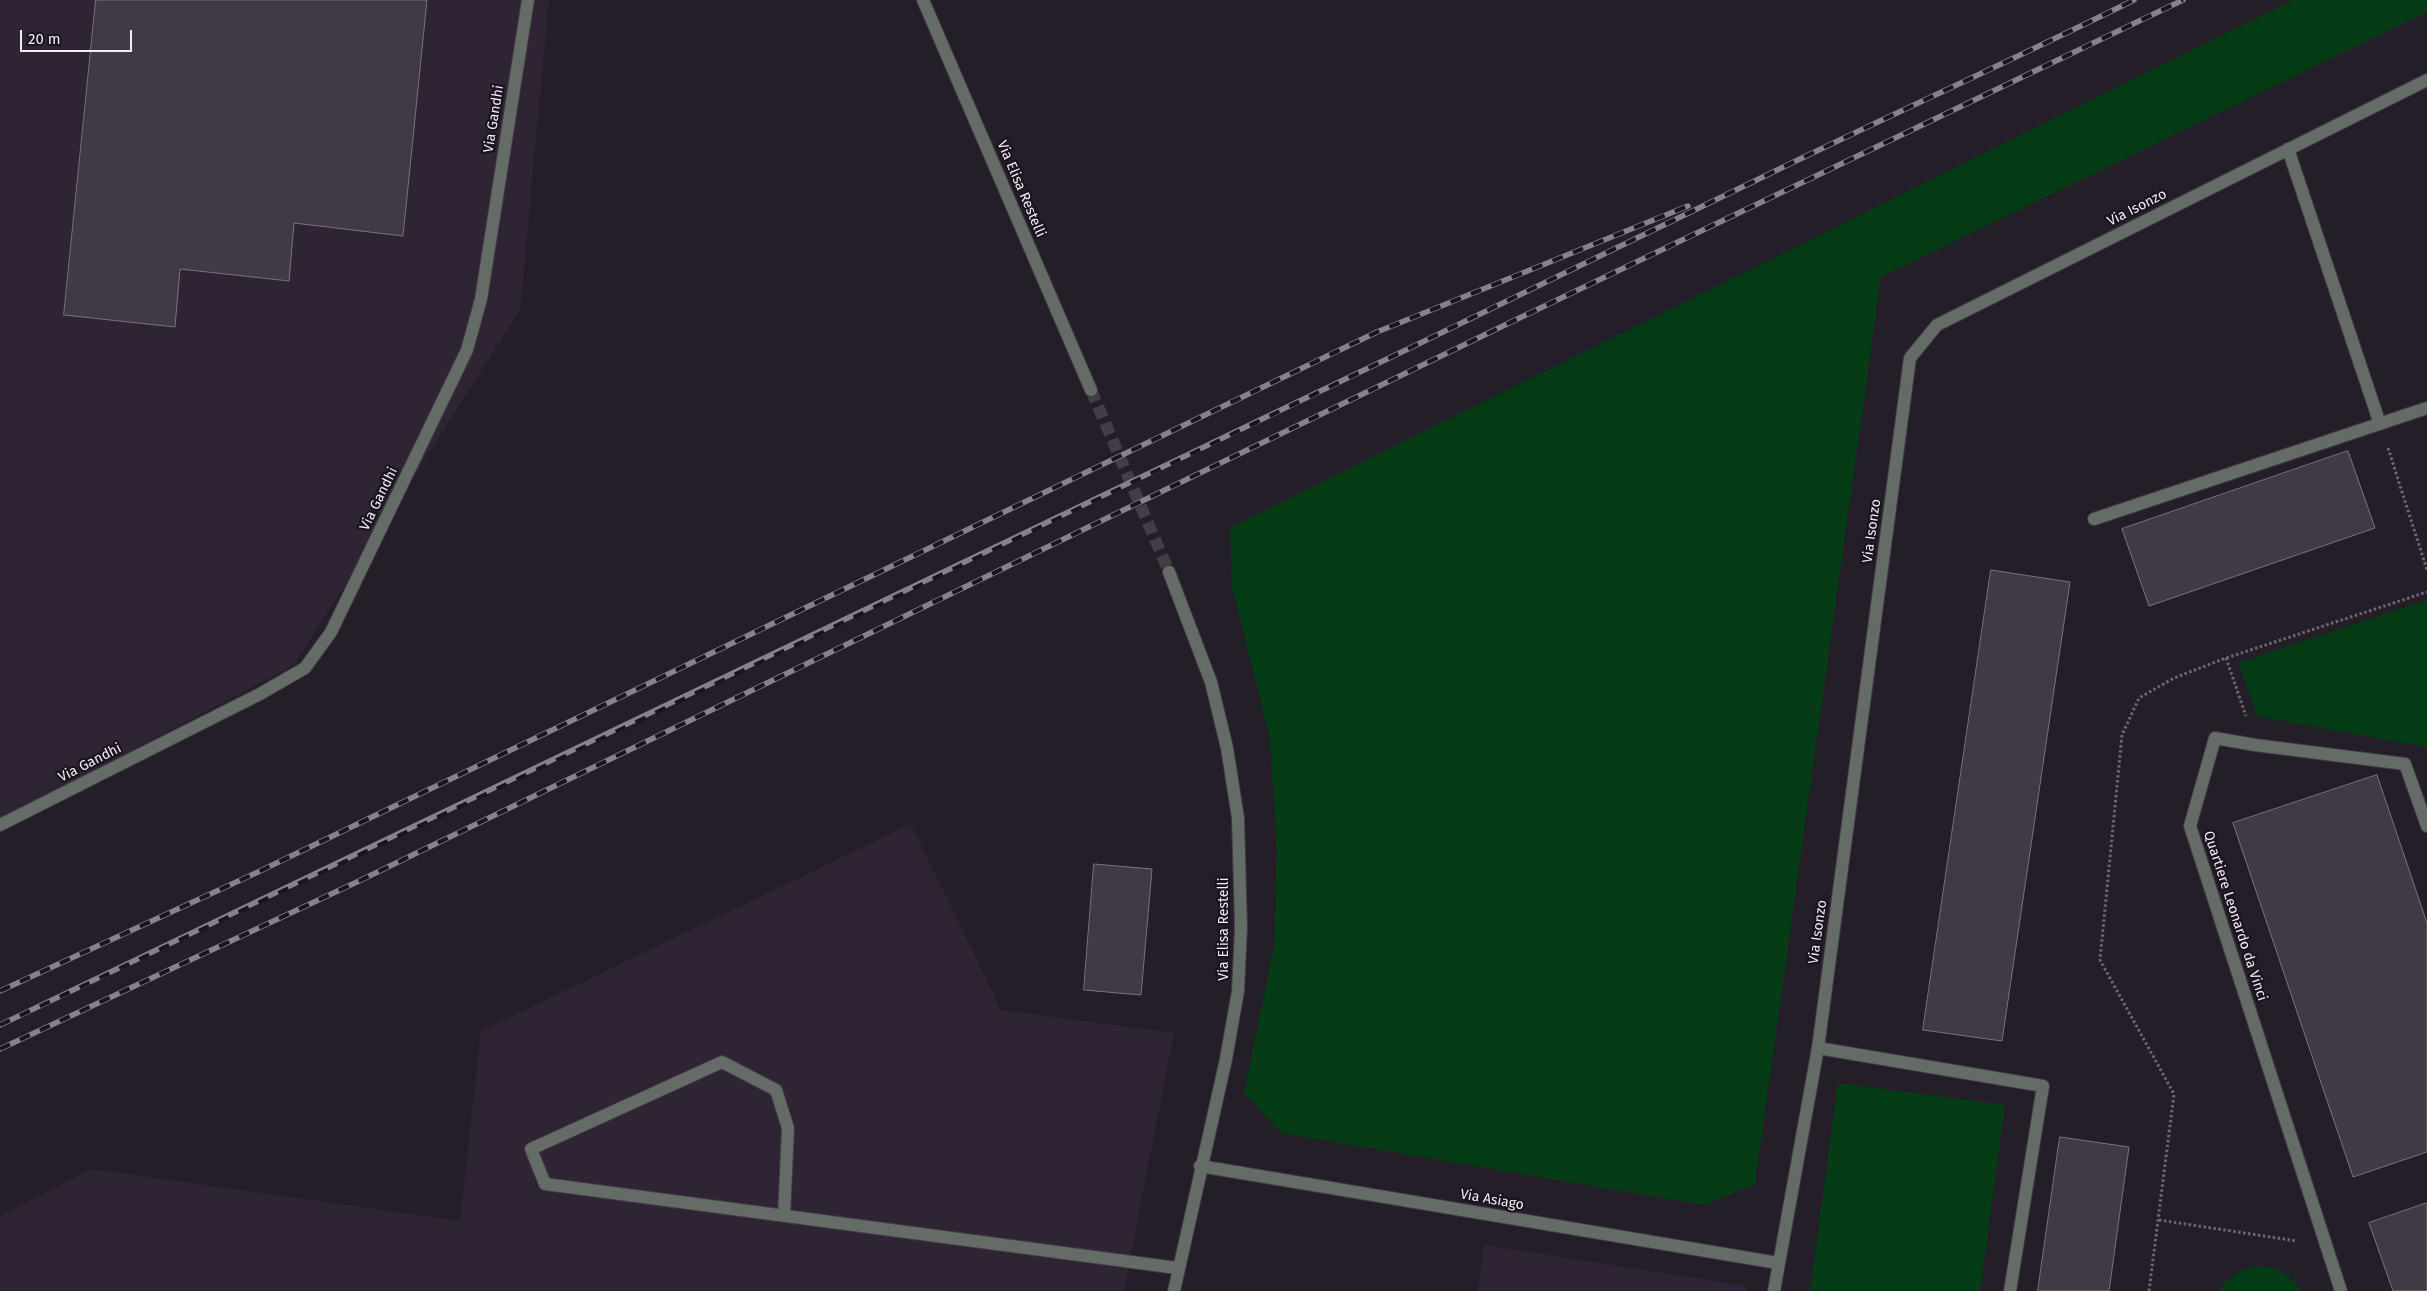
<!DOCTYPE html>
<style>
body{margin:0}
#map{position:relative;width:2427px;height:1291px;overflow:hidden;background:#241e28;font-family:"Fira Sans",sans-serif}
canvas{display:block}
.scale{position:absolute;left:20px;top:30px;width:112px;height:22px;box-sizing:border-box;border:2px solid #f1ecf4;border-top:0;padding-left:6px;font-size:15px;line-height:18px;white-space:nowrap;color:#f1ecf4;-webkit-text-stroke:4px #1b141e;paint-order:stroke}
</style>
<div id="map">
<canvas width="2427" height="1291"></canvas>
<div class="scale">20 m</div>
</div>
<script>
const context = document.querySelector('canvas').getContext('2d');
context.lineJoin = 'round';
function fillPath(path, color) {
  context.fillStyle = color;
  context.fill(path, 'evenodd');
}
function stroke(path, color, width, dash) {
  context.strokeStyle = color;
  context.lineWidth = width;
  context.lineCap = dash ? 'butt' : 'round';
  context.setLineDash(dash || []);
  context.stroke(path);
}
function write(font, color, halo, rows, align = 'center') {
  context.font = font + ' "Fira Sans",sans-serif';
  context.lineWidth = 4.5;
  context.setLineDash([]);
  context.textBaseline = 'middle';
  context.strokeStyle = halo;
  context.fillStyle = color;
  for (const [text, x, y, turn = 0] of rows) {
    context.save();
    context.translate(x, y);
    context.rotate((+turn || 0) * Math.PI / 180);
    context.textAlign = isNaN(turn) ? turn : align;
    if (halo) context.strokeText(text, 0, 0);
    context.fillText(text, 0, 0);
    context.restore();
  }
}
fillPath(new Path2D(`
 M 0,0 L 549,0 L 520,310 L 294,665 L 0,820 Z
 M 911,824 L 1001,1010 L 1174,1033 L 1124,1291 L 0,1291 L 0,1216 L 92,1169 L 460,1221 L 481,1031 Z
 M 1484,1245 L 1747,1286 L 1746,1291 L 1478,1291 Z`), '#2e2434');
fillPath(new Path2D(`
 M 2293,0 L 2427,0 L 2427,12 L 1881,277 L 1755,1184 L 1705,1205 L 1281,1133 L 1244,1093 L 1274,948 L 1277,851 L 1270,739 L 1232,587 L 1230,528 Z
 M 2427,600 L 2427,750 L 2426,747 L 2257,716 L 2239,663 Z
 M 1838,1083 L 2005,1105 L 1980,1291 L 1810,1291 Z
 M 2256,1266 C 2277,1267 2290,1273 2301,1291 L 2220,1291 C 2227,1276 2241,1270 2256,1266 Z`), '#053c15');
const building = new Path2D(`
 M 96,0 L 427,0 L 403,236 L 294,223 L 289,281 L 180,269 L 175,327 L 64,315 Z
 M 2348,451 L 2375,528 L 2149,606 L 2122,529 Z
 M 1991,570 L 2070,582 L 2002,1041 L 1923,1030 Z
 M 2377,775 L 2427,923 L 2427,1152 L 2353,1177 L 2233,823 Z
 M 1094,864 L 1152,869 L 1141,995 L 1084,990 Z
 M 2060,1137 L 2129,1147 L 2109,1291 L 2038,1291 Z
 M 2427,1203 L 2427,1291 L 2393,1291 L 2369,1223 Z`);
fillPath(building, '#413a45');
stroke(building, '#7b727f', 1);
stroke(new Path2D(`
 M 1091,390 L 1169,572`), '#433d47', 12, [12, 6]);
const lane = new Path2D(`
 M 2288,149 L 2380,424
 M 2094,519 L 2427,408
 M 1818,1048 L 2043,1086 L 2010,1291
 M 784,1216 L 788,1128 L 776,1090 L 722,1062 L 531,1149 L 545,1184 L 1177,1268`);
const street = new Path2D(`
 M 923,0 L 1091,390
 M 1169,572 L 1211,682 L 1227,748 L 1238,818 L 1241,928 L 1238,991 L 1226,1059 L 1174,1291
 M 0,825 L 260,694 L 305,668 L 331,632 L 467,350 L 481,299 L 528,0
 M 1200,1166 L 1778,1263
 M 1774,1291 L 1818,1048 L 1910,358 L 1937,325 L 2427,80
 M 2341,1291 L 2190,826 L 2215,738 L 2255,745 L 2405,764 L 2427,826`);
stroke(lane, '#413b45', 14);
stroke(street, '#413b45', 14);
stroke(new Path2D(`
 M 2388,448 L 2427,570
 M 2226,658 L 2246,716
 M 2159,1220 L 2297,1241
 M 2149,1291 L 2174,1094 L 2100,960 L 2122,735 L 2139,698 L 2174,678 L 2226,658 L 2427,592`), '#6d6770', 3, [2.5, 2.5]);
stroke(lane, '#656b66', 12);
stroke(street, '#656b66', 12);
const rail = new Path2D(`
 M 0,991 L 258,872 L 1377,332 L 1688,206
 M 0,1025 C 592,746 1180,459 1769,174 C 1890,115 2013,60 2134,0
 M 0,1049 L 359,881 L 1507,324 L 2183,0`);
stroke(rail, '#86818a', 5.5);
stroke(rail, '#1b141e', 4, [11]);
write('14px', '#f1ecf4', '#1b141e', [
 ["Via Gandhi",494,119,-81],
 ["Via Elisa Restelli",1021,189,67],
 ["Via Isonzo",2137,208,-27],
 ["Via Gandhi",379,499,-64],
 ["Via Isonzo",1872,531,-82],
 ["Via Gandhi",90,763,-27],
 ["Quartiere Leonardo da Vinci",2235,916,72],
 ["Via Elisa Restelli",1224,929,-90],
 ["Via Isonzo",1818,932,-82],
 ["Via Asiago",1492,1200,10]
]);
</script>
